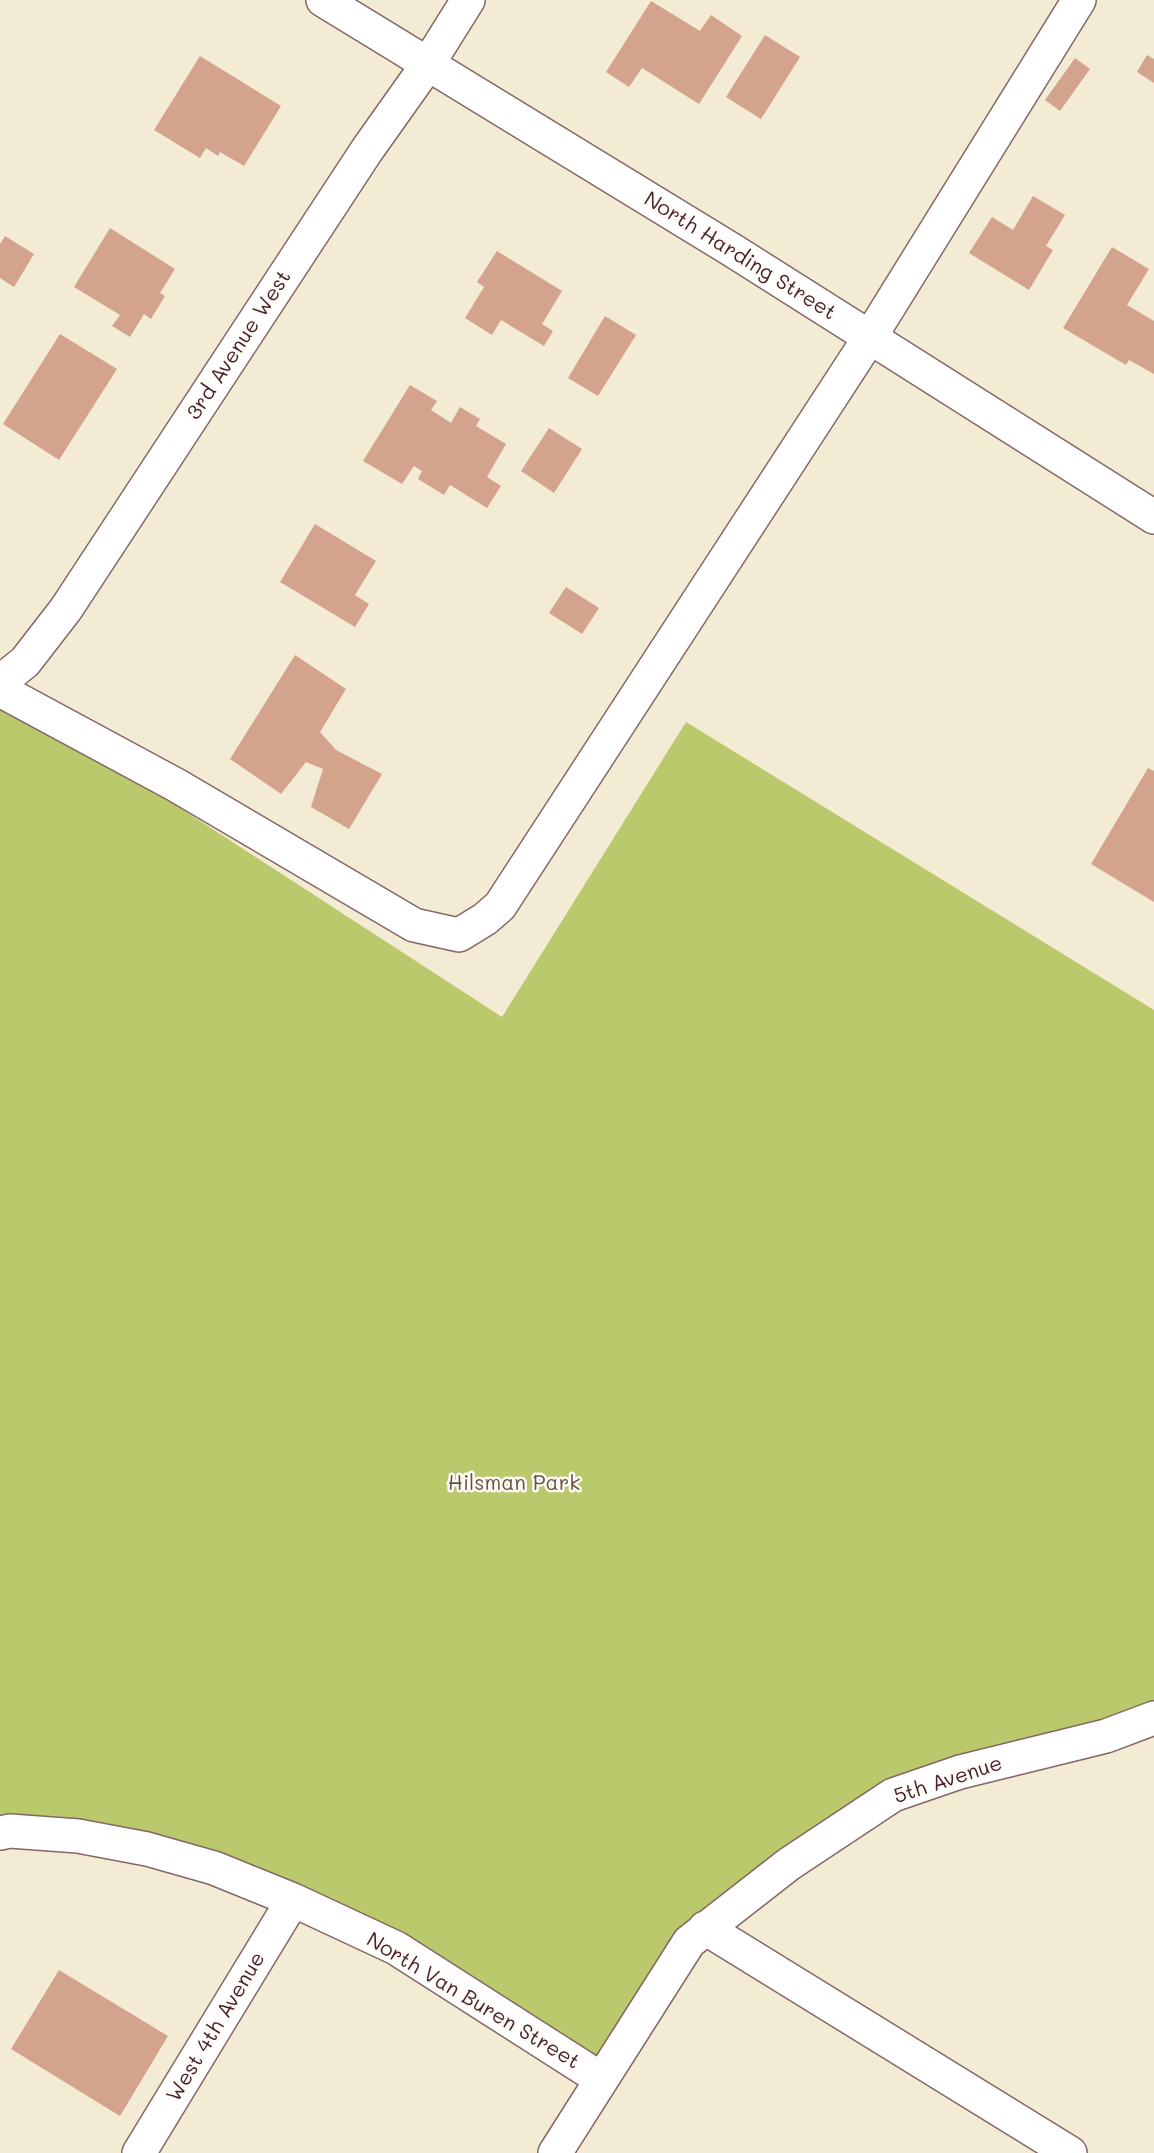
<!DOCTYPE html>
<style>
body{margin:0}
canvas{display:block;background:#f4ebd4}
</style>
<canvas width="1154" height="2153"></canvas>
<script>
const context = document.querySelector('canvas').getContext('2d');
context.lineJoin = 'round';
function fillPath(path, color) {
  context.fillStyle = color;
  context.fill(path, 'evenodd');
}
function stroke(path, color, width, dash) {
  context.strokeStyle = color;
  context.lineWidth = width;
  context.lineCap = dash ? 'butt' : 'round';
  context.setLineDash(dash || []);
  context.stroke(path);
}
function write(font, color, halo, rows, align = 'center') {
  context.font = font + ' Mali,sans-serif';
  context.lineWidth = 5;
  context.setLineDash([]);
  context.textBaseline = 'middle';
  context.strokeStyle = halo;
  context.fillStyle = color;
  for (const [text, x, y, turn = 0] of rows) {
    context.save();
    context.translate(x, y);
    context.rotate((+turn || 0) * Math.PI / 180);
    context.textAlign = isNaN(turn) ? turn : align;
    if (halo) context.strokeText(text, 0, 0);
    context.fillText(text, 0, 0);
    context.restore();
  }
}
fillPath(new Path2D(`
 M 0,691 L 502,1017 L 686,722 L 1154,1010 L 1154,1707 L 956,1764 L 682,1937 L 598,2070 L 203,1857 L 0,1826 Z`), '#bac96b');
fillPath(new Path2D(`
 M 651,1 L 700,31 L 711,15 L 742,36 L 699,104 L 642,68 L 629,87 L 606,72 Z
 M 765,35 L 800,57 L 761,119 L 726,97 Z
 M 1147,55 L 1154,59 L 1154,83 L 1137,72 Z
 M 200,56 L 281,106 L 244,166 L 220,152 L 218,156 L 206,148 L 200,158 L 154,130 Z
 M 1075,58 L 1090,69 L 1060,111 L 1045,100 Z
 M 1033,196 L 1065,215 L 1046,246 L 1053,250 L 1029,290 L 969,253 L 992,217 L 1013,230 Z
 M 110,228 L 175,269 L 160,293 L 165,296 L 151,319 L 144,314 L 130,337 L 112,326 L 120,315 L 74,287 Z
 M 5,236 L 34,254 L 14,287 L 0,278 L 0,244 Z
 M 1112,247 L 1149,269 L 1127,305 L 1154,321 L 1154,374 L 1129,360 L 1126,365 L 1063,328 Z
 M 497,251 L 562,291 L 542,324 L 553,331 L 544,346 L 501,320 L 492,335 L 465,318 L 484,287 L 477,282 Z
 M 605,316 L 636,335 L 598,396 L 568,378 Z
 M 60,334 L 117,369 L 59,460 L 3,424 Z
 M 410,385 L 437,401 L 431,410 L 451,423 L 460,407 L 480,419 L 476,426 L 506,444 L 487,477 L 501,486 L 487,508 L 450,485 L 444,495 L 418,479 L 422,471 L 414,466 L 402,484 L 363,461 Z
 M 549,428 L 582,449 L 554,493 L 521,471 Z
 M 315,524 L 376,561 L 355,595 L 369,604 L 355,627 L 280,582 Z
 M 566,587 L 599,608 L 582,634 L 549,613 Z
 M 295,655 L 346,689 L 320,732 L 336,750 L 382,774 L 349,829 L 311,807 L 323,769 L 306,762 L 281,794 L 230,759 Z
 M 1148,768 L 1154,771 L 1154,902 L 1091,864 Z
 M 59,1970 L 168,2036 L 120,2116 L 11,2049 Z`), '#d4a38e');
const minor = new Path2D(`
 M 323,0 L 732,250 L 1154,517
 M 0,682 L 25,662 L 66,609 L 367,150 L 428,64 L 468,0
 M 0,690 L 176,785 L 414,925 L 459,935 L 485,919 L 500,906 L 870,337 L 1079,0
 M 0,1833 L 10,1831 L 78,1836 L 147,1849 L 214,1868 L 293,1900 L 396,1948 L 601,2079
 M 705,1928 L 1070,2153
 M 139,2153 L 293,1900
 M 555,2153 L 689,1942 L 789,1864 L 893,1795 L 960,1772 L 1106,1736 L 1154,1718`);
stroke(minor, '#866666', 36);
stroke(minor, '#fff', 33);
write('21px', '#4a1f2b', '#fdfcf7', [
 ["North Harding Street",740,256,32],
 ["3rd Avenue West",239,345,-57],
 ["5th Avenue",948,1780,-18],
 ["North Van Buren Street",473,2001,31],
 ["West 4th Avenue",216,2027,-59]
]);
write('21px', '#6c523e', '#fdfcf7', [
 ["Hilsman Park",514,1484]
]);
</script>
